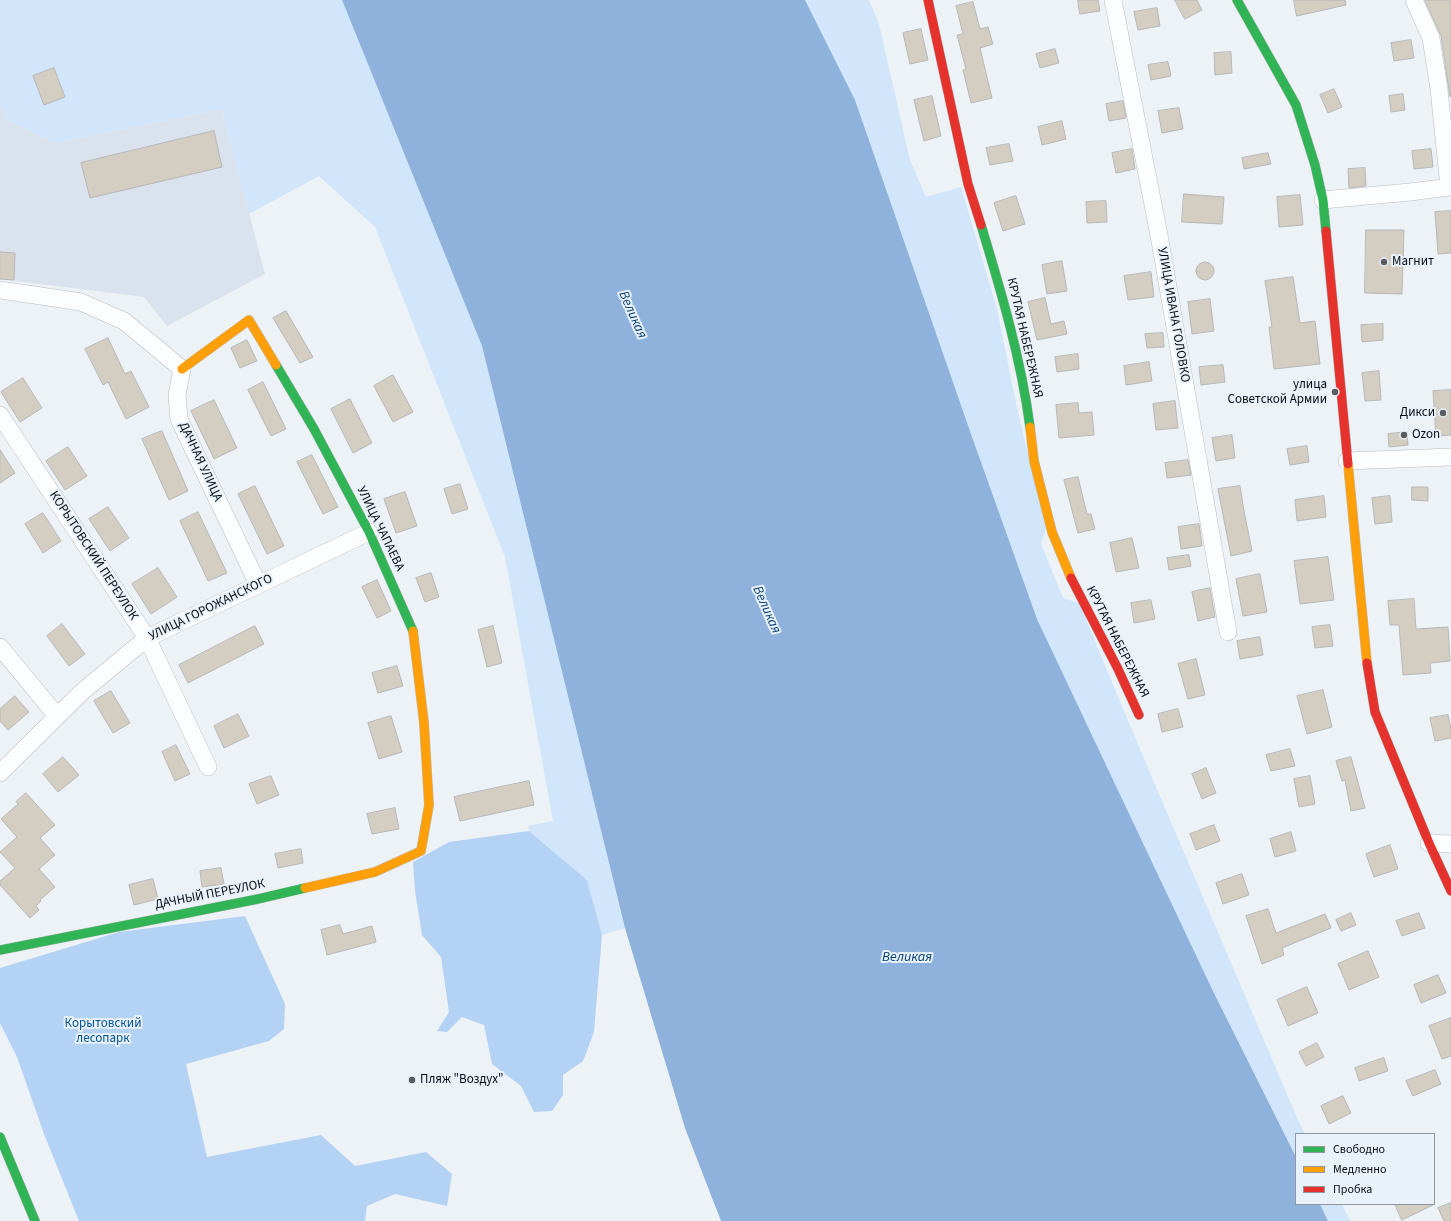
<!DOCTYPE html>
<meta charset="utf-8">
<style>
body{margin:0}
#map{position:relative;width:1451px;height:1221px;overflow:hidden;background:#edf2f7;font-family:"Source Sans 3",sans-serif}
canvas{display:block}
.legend{position:absolute;left:1295px;top:1133px;width:140px;height:72px;box-sizing:border-box;background:#e9f2fb;border:1px solid #8f969d;margin:0;padding:5px 7px;list-style:none;font-size:12px;color:#090c0f}
.legend li{display:flex;align-items:center;gap:8px;height:20px}
.legend b{width:20px;border:1px solid #8f969d}
</style>
<div id="map">
<canvas width="1451" height="1221"></canvas>
<ul class="legend">
<li><b style="height:5px;background:#30b455"></b>Свободно</li>
<li><b style="height:5px;background:#ff9f0a"></b>Медленно</li>
<li><b style="height:5px;background:#e5322d"></b>Пробка</li>
</ul>
</div>
<script>
const context = document.querySelector('canvas').getContext('2d');
context.lineJoin = 'round';
function fillPath(path, color) {
  context.fillStyle = color;
  context.fill(path, 'evenodd');
}
function stroke(path, color, width, dash) {
  context.strokeStyle = color;
  context.lineWidth = width;
  context.lineCap = dash ? 'butt' : 'round';
  context.setLineDash(dash || []);
  context.stroke(path);
}
function write(font, color, halo, rows, align = 'center') {
  context.font = font + ' "Source Sans 3",sans-serif';
  context.lineWidth = 4;
  context.setLineDash([]);
  context.textBaseline = 'middle';
  context.strokeStyle = halo;
  context.fillStyle = color;
  for (const [text, x, y, turn = 0] of rows) {
    context.save();
    context.translate(x, y);
    context.rotate((+turn || 0) * Math.PI / 180);
    context.textAlign = isNaN(turn) ? turn : align;
    if (halo) context.strokeText(text, 0, 0);
    context.fillText(text, 0, 0);
    context.restore();
  }
}
fillPath(new Path2D(`
 M 0,102 L 6,119 L 55,143 L 222,109 L 265,274 L 167,326 L 144,297 L 0,279 Z`), '#dae3ed');
fillPath(new Path2D(`
 M 0,0 L 342,0 L 482,346 L 625,928 L 602,935 L 587,880 L 529,831 L 528,826 L 553,821 L 505,557 L 375,227 L 319,176 L 249,214 L 222,109 L 55,143 L 6,119 L 0,102 Z
 M 805,0 L 869,0 L 879,24 L 910,160 L 926,197 L 961,187 L 997,309 L 1018,413 L 1046,528 L 1041,544 L 1063,598 L 1079,603 L 1145,761 L 1298,1120 L 1305,1134 L 1296,1134 L 1296,1157 L 1212,989 L 1037,619 L 971,434 L 855,100 Z
 M 1320,1204 L 1342,1204 L 1350,1221 L 1328,1221 Z`), '#d1e5fb');
fillPath(new Path2D(`
 M 529,831 L 587,880 L 602,935 L 594,1032 L 583,1061 L 563,1075 L 563,1095 L 552,1111 L 534,1112 L 521,1086 L 492,1064 L 484,1025 L 462,1017 L 447,1032 L 437,1031 L 449,1012 L 441,957 L 422,935 L 415,891 L 413,862 L 449,842 Z
 M 245,916 L 285,1004 L 284,1029 L 269,1041 L 186,1064 L 207,1157 L 321,1135 L 355,1166 L 426,1152 L 452,1174 L 447,1206 L 395,1194 L 367,1206 L 365,1221 L 79,1221 L 44,1134 L 17,1057 L 0,1023 L 0,968 L 119,932 Z`), '#b3d2f4');
fillPath(new Path2D(`
 M 342,0 L 805,0 L 855,100 L 971,434 L 1037,619 L 1212,989 L 1296,1157 L 1296,1204 L 1320,1204 L 1328,1221 L 721,1221 L 685,1128 L 625,928 L 482,346 Z`), '#8eb2db');
const building = new Path2D(`
 M 1078,0 L 1098,0 L 1100,11 L 1080,14 Z
 M 1175,0 L 1197,0 L 1202,10 L 1185,19 Z
 M 1294,0 L 1345,0 L 1346,5 L 1297,16 Z
 M 1425,0 L 1451,0 L 1451,96 L 1450,97 L 1441,36 Z
 M 973,2 L 980,29 L 988,27 L 993,44 L 980,48 L 992,98 L 971,103 L 963,70 L 966,69 L 957,35 L 963,34 L 956,6 Z
 M 1157,8 L 1160,26 L 1138,30 L 1134,12 Z
 M 921,29 L 928,60 L 910,64 L 903,33 Z
 M 1411,40 L 1414,58 L 1394,61 L 1391,43 Z
 M 1055,49 L 1059,63 L 1040,68 L 1036,54 Z
 M 1231,52 L 1232,73 L 1215,75 L 1214,53 Z
 M 1168,62 L 1171,76 L 1151,80 L 1148,65 Z
 M 54,68 L 65,97 L 44,105 L 33,76 Z
 M 1334,89 L 1342,107 L 1328,113 L 1320,95 Z
 M 1403,94 L 1405,110 L 1391,112 L 1389,96 Z
 M 932,96 L 941,136 L 924,141 L 914,100 Z
 M 1123,101 L 1126,118 L 1109,121 L 1106,104 Z
 M 1179,108 L 1183,129 L 1162,133 L 1158,111 Z
 M 1062,121 L 1066,139 L 1042,145 L 1038,127 Z
 M 214,131 L 222,167 L 90,198 L 81,163 Z
 M 1009,144 L 1013,161 L 990,165 L 986,148 Z
 M 1132,149 L 1135,169 L 1116,173 L 1112,153 Z
 M 1431,149 L 1433,167 L 1414,169 L 1412,151 Z
 M 1268,153 L 1271,164 L 1244,169 L 1242,158 Z
 M 1365,168 L 1366,186 L 1349,188 L 1348,169 Z
 M 1184,194 L 1224,197 L 1222,224 L 1182,222 Z
 M 1300,195 L 1303,225 L 1279,227 L 1277,197 Z
 M 1016,196 L 1025,224 L 1003,231 L 994,203 Z
 M 1106,201 L 1107,222 L 1087,223 L 1086,202 Z
 M 1451,211 L 1451,253 L 1438,254 L 1435,212 Z
 M 1366,230 L 1404,230 L 1402,294 L 1365,293 Z
 M 0,252 L 15,253 L 14,280 L 0,279 Z
 M 1062,261 L 1067,291 L 1047,294 L 1042,265 Z
 M1196 271a9 9 0 1 1 18 0a9 9 0 1 1-18 0Z
 M 1151,272 L 1154,297 L 1128,300 L 1124,276 Z
 M 1293,277 L 1300,323 L 1315,321 L 1320,364 L 1274,369 L 1269,327 L 1272,327 L 1265,281 Z
 M 1045,298 L 1051,324 L 1064,321 L 1067,334 L 1037,340 L 1028,302 Z
 M 1210,299 L 1214,331 L 1192,334 L 1188,302 Z
 M 286,311 L 313,357 L 300,363 L 273,318 Z
 M 1383,324 L 1383,340 L 1362,342 L 1361,325 Z
 M 1163,333 L 1164,347 L 1147,348 L 1145,334 Z
 M 108,338 L 125,374 L 131,371 L 149,407 L 126,419 L 108,382 L 103,385 L 85,349 Z
 M 247,340 L 257,361 L 240,368 L 231,348 Z
 M 1078,354 L 1079,369 L 1057,372 L 1055,357 Z
 M 1149,362 L 1152,381 L 1126,385 L 1124,366 Z
 M 1223,365 L 1225,382 L 1201,385 L 1199,367 Z
 M 1379,371 L 1381,400 L 1365,401 L 1362,373 Z
 M 393,375 L 413,412 L 393,422 L 374,386 Z
 M 23,378 L 42,408 L 20,422 L 1,392 Z
 M 263,382 L 286,429 L 271,436 L 248,390 Z
 M 1451,390 L 1451,435 L 1436,436 L 1433,391 Z
 M 350,399 L 372,443 L 353,453 L 331,409 Z
 M 214,400 L 237,448 L 214,459 L 191,411 Z
 M 1175,401 L 1178,428 L 1156,430 L 1153,404 Z
 M 1078,403 L 1079,413 L 1092,412 L 1094,435 L 1059,438 L 1056,405 Z
 M 162,431 L 188,491 L 169,500 L 142,439 Z
 M 1407,432 L 1408,445 L 1389,447 L 1388,434 Z
 M 1232,435 L 1235,458 L 1216,461 L 1212,438 Z
 M 1307,446 L 1309,462 L 1290,465 L 1287,449 Z
 M 68,447 L 87,476 L 65,490 L 46,461 Z
 M 0,450 L 15,473 L 0,483 Z
 M 312,455 L 338,507 L 323,514 L 297,462 Z
 M 1188,460 L 1191,475 L 1167,478 L 1165,463 Z
 M 1078,477 L 1087,514 L 1091,514 L 1095,529 L 1078,533 L 1064,480 Z
 M 460,484 L 468,509 L 452,514 L 444,489 Z
 M 255,486 L 284,546 L 267,554 L 238,494 Z
 M 1240,486 L 1244,511 L 1252,551 L 1231,556 L 1218,489 Z
 M 1412,487 L 1428,487 L 1428,501 L 1412,500 Z
 M 405,492 L 417,526 L 396,533 L 384,499 Z
 M 1324,496 L 1326,517 L 1297,521 L 1295,500 Z
 M 1390,496 L 1392,522 L 1375,524 L 1372,498 Z
 M 108,507 L 129,538 L 110,551 L 89,519 Z
 M 198,512 L 227,573 L 208,581 L 180,521 Z
 M 43,513 L 61,541 L 43,553 L 25,524 Z
 M 1199,524 L 1202,546 L 1181,549 L 1178,527 Z
 M 1132,538 L 1139,568 L 1116,572 L 1110,543 Z
 M 1189,555 L 1191,566 L 1169,570 L 1167,558 Z
 M 1328,557 L 1334,600 L 1300,604 L 1294,561 Z
 M 158,568 L 177,597 L 151,614 L 132,584 Z
 M 431,573 L 439,597 L 425,602 L 416,578 Z
 M 1260,574 L 1267,612 L 1243,616 L 1236,579 Z
 M 377,580 L 391,611 L 377,618 L 362,587 Z
 M 1210,588 L 1215,617 L 1198,621 L 1192,592 Z
 M 1414,599 L 1416,629 L 1448,627 L 1450,661 L 1430,663 L 1431,673 L 1403,675 L 1399,625 L 1390,625 L 1388,601 Z
 M 1151,600 L 1155,619 L 1134,623 L 1131,603 Z
 M 62,624 L 85,654 L 69,666 L 47,636 Z
 M 1330,625 L 1333,646 L 1315,648 L 1312,627 Z
 M 255,626 L 264,644 L 188,683 L 179,665 Z
 M 493,626 L 502,663 L 487,667 L 478,630 Z
 M 1260,637 L 1263,655 L 1240,659 L 1237,641 Z
 M 1196,659 L 1205,695 L 1188,699 L 1178,664 Z
 M 397,666 L 403,686 L 378,693 L 372,673 Z
 M 1323,690 L 1332,727 L 1307,734 L 1297,696 Z
 M 111,691 L 130,723 L 113,733 L 94,701 Z
 M 15,696 L 29,712 L 8,730 L 0,721 L 0,709 Z
 M 1178,709 L 1183,727 L 1162,732 L 1158,714 Z
 M 238,714 L 249,736 L 224,748 L 214,726 Z
 M 1448,715 L 1451,729 L 1451,738 L 1435,741 L 1430,718 Z
 M 391,716 L 402,752 L 379,759 L 368,723 Z
 M 176,745 L 190,774 L 175,781 L 162,752 Z
 M 1290,749 L 1295,766 L 1271,771 L 1266,755 Z
 M 63,757 L 79,775 L 58,792 L 43,774 Z
 M 1351,757 L 1365,808 L 1351,811 L 1345,780 L 1342,781 L 1336,761 Z
 M 1206,768 L 1216,793 L 1202,799 L 1192,774 Z
 M 271,776 L 279,795 L 257,804 L 249,784 Z
 M 1310,776 L 1315,804 L 1299,807 L 1294,779 Z
 M 529,781 L 534,805 L 460,821 L 454,797 Z
 M 26,793 L 55,825 L 40,838 L 55,855 L 39,869 L 55,887 L 40,900 L 41,901 L 36,906 L 39,910 L 30,918 L 0,885 L 0,881 L 15,868 L 0,852 L 17,837 L 1,819 L 18,804 L 16,802 Z
 M 395,808 L 399,829 L 372,834 L 367,814 Z
 M 1214,825 L 1220,841 L 1196,850 L 1190,834 Z
 M 1291,832 L 1296,851 L 1275,857 L 1270,839 Z
 M 1390,845 L 1398,869 L 1374,877 L 1366,854 Z
 M 301,849 L 303,863 L 278,868 L 275,854 Z
 M 221,868 L 224,884 L 202,887 L 200,871 Z
 M 1242,874 L 1249,895 L 1223,904 L 1216,883 Z
 M 153,879 L 158,899 L 134,905 L 129,885 Z
 M 1268,909 L 1276,933 L 1325,914 L 1331,928 L 1282,948 L 1284,955 L 1262,964 L 1246,916 Z
 M 1351,913 L 1356,925 L 1341,931 L 1336,920 Z
 M 1419,913 L 1425,928 L 1402,936 L 1396,921 Z
 M 340,925 L 343,934 L 372,926 L 376,942 L 327,955 L 321,930 Z
 M 1368,951 L 1379,977 L 1349,990 L 1338,964 Z
 M 1438,975 L 1446,993 L 1421,1003 L 1414,985 Z
 M 1307,987 L 1318,1013 L 1288,1026 L 1277,1000 Z
 M 1451,1018 L 1451,1056 L 1442,1059 L 1429,1026 Z
 M 1317,1043 L 1324,1057 L 1306,1066 L 1299,1052 Z
 M 1384,1058 L 1388,1071 L 1359,1081 L 1355,1068 Z
 M 1435,1070 L 1441,1084 L 1413,1096 L 1406,1081 Z
 M 1343,1096 L 1351,1113 L 1329,1124 L 1321,1106 Z
 M 1451,1203 L 1451,1221 L 1444,1221 L 1438,1208 Z
 M 1395,1204 L 1435,1204 L 1402,1220 Z`);
fillPath(building, '#d3cdc2');
stroke(building, '#b7b7b8', 1);
const street = new Path2D(`
 M 1113,0 L 1159,235 L 1228,632
 M 1414,0 L 1431,38 L 1439,89 L 1449,187
 M 1323,200 L 1410,192 L 1451,187
 M 0,290 L 81,302 L 124,321 L 182,369 L 177,395 L 179,419 L 258,584
 M 0,415 L 147,638 L 208,767
 M 1347,461 L 1451,457
 M 0,647 L 57,716
 M 0,773 L 83,691 L 147,638 L 369,532
 M 1429,843 L 1451,844`);
const fast = new Path2D(`
 M 1237,0 L 1296,105 L 1315,165 L 1323,200 L 1326,231
 M 981,225 C 1001,291 1021,358 1030,427
 M 276,365 L 314,429 L 369,532 L 413,631
 M 0,950 L 258,899 L 305,888
 M 0,1137 L 35,1221`);
const slow = new Path2D(`
 M 182,369 L 249,320 L 276,365
 M 1030,427 L 1034,461 L 1052,532 L 1071,578
 M 1348,464 L 1367,663
 M 305,888 L 375,872 L 421,851 L 429,805 L 424,723 L 413,631`);
const jam = new Path2D(`
 M 928,0 L 968,184 L 981,225
 M 1326,231 L 1348,464
 M 1071,578 L 1118,669 L 1139,715
 M 1367,663 L 1375,712 L 1429,843 L 1451,891`);
stroke(street, '#b8bcc0', 18);
stroke(fast, '#b8bcc0', 10);
stroke(slow, '#b8bcc0', 10);
stroke(jam, '#b8bcc0', 10);
stroke(street, '#fcfdfe', 17);
stroke(fast, '#30b455', 9);
stroke(slow, '#ff9f0a', 9);
stroke(jam, '#e5322d', 9);
for (const [x, y, r, color] of [
 [1384,262,4,"#595c60"],
 [1335,392,4,"#595c60"],
 [1443,413,4,"#595c60"],
 [1404,435,4,"#595c60"],
 [412,1080,4,"#595c60"]
]) {
  const dot = new Path2D();
  dot.arc(x, y, r, 0, 2 * Math.PI);
  context.fillStyle = color;
  context.fill(dot);
  stroke(dot, '#e9f2fb', 1.5);
}
write('13px', '#090c0f', '#e9f2fb', [
 ["Магнит",1392,262],
 ["улица",1327,385,"right"],
 ["Советской Армии",1327,400,"right"],
 ["Дикси",1435,413,"right"],
 ["Ozon",1412,435],
 ["Пляж \"Воздух\"",420,1080]
], 'left');
write('13px', '#090c0f', '#e9f2fb', [
 ["УЛИЦА ИВАНА ГОЛОВКО",1173,315,80],
 ["КРУТАЯ НАБЕРЕЖНАЯ",1024,338,77],
 ["ДАЧНАЯ УЛИЦА",200,462,65],
 ["УЛИЦА ЧАПАЕВА",380,529,64],
 ["КОРЫТОВСКИЙ ПЕРЕУЛОК",93,556,57],
 ["УЛИЦА ГОРОЖАНСКОГО",211,608,-26],
 ["КРУТАЯ НАБЕРЕЖНАЯ",1117,642,63],
 ["ДАЧНЫЙ ПЕРЕУЛОК",210,895,-11]
]);
write('13px', '#015296', '#e9f2fb', [
 ["Корытовский",103,1024],
 ["лесопарк",103,1039]
]);
write('italic 14px', '#053e72', '#e9f2fb', [
 ["Великая",632,315,66],
 ["Великая",766,610,66],
 ["Великая",907,958]
]);
</script>
